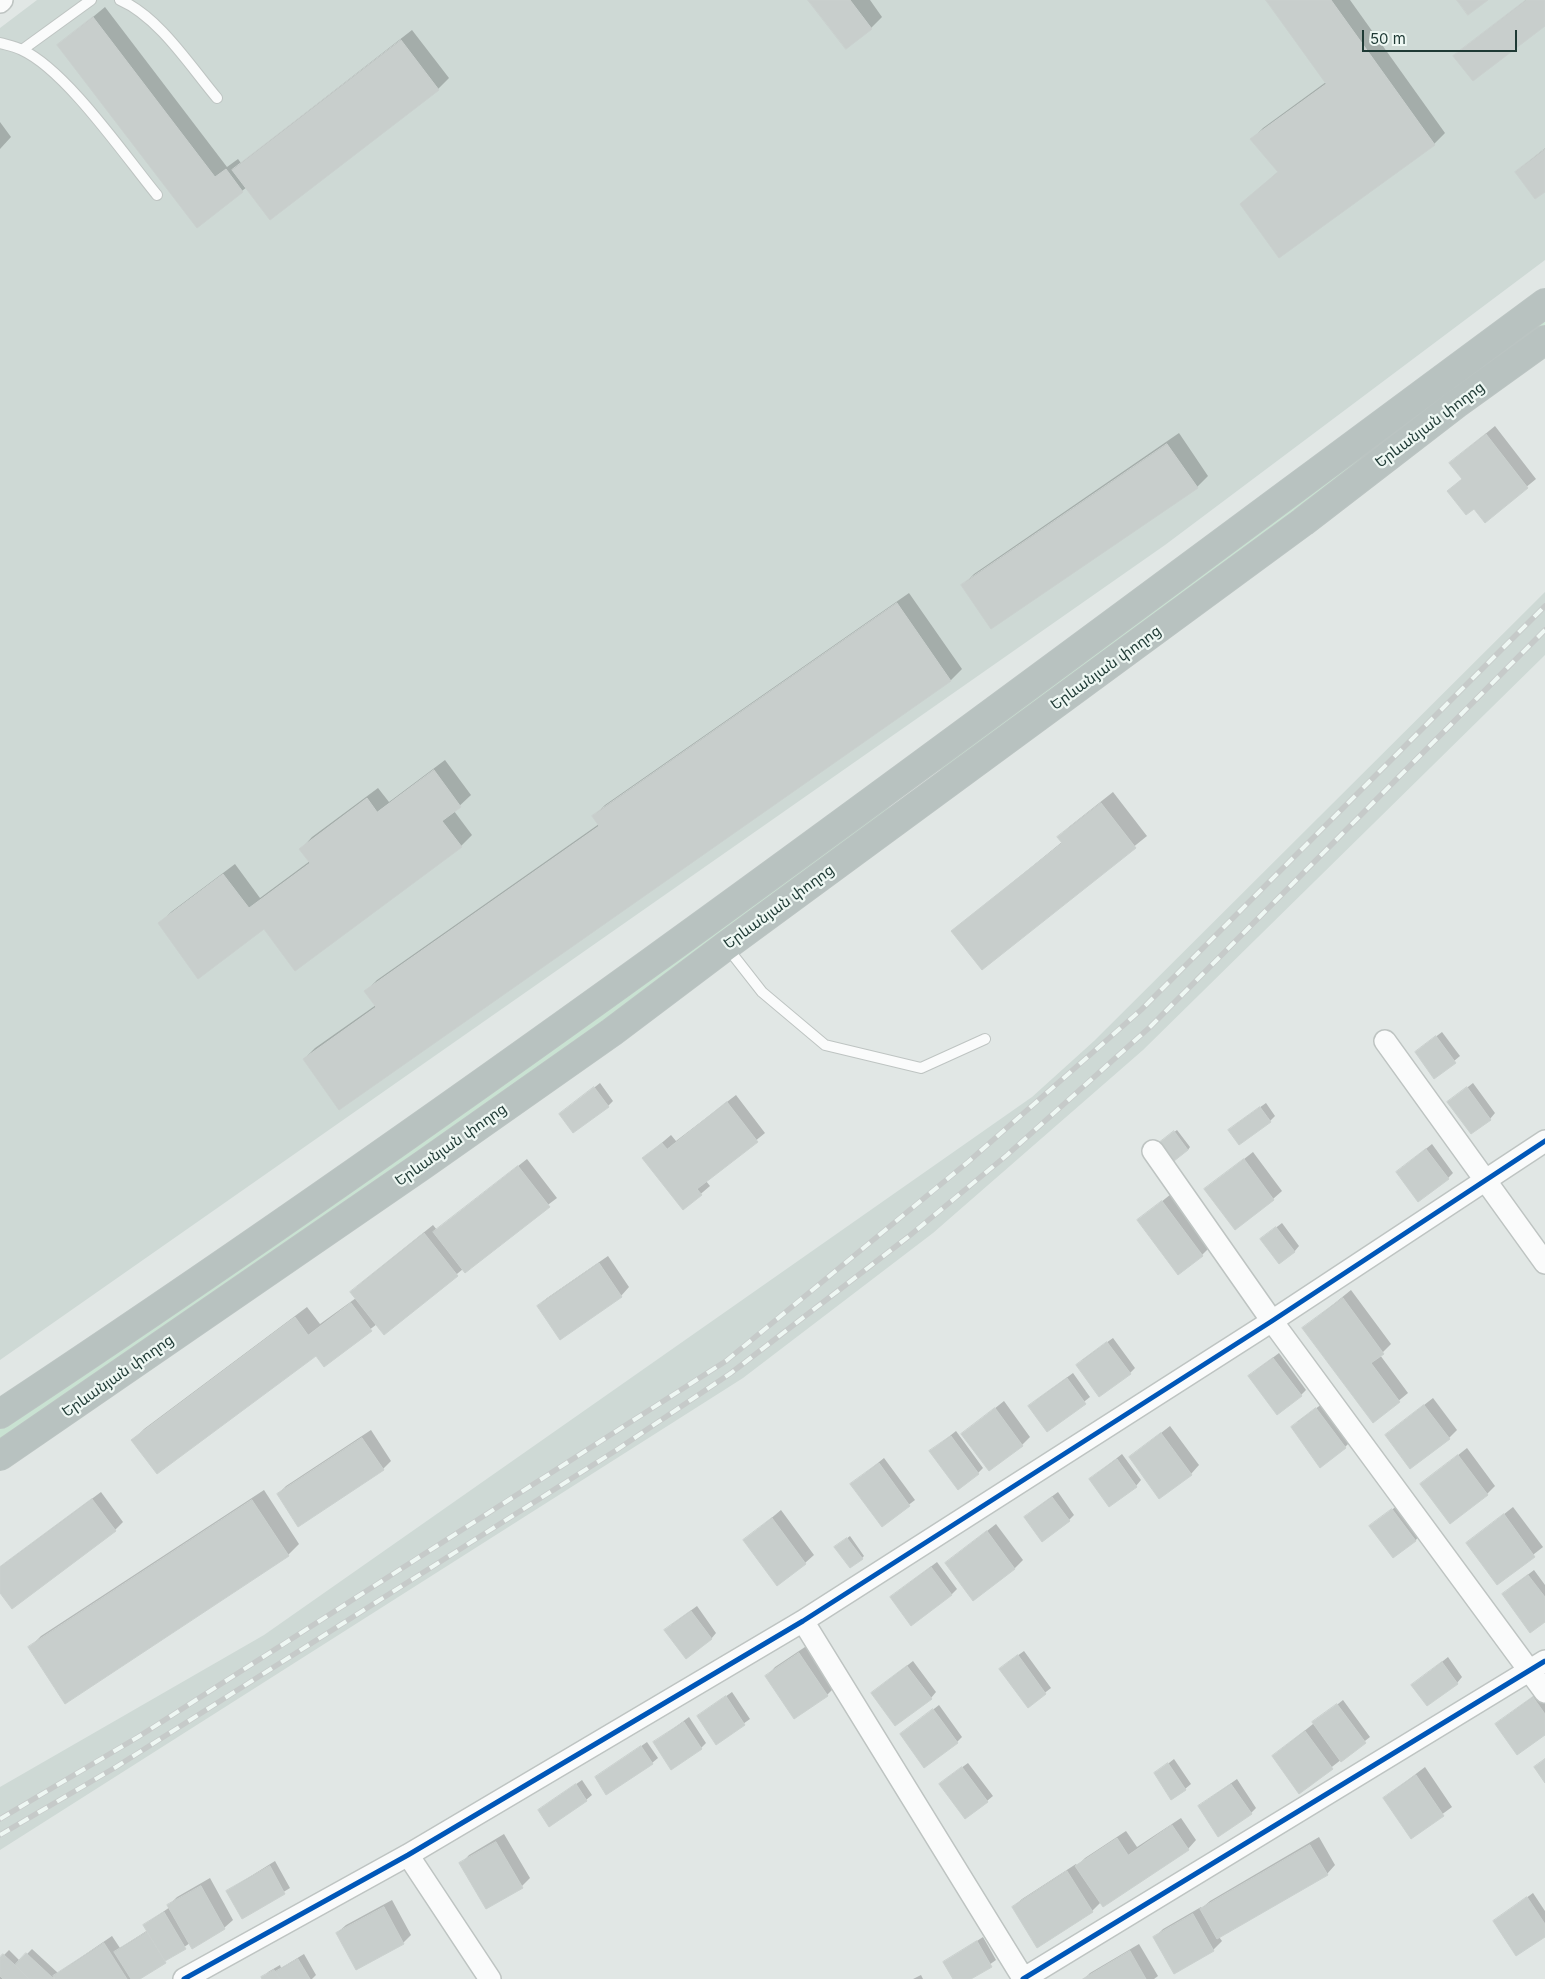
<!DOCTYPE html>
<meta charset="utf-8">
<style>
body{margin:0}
#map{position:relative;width:1545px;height:1979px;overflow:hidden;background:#e1e7e5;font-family:Inter,sans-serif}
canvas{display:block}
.scale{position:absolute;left:1362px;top:30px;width:155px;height:22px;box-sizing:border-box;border:2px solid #1f3a35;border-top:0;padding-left:6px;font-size:15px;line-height:18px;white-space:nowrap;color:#1f3a35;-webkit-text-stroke:4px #eef7f3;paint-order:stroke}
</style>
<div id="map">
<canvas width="1545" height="1979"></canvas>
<div class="scale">50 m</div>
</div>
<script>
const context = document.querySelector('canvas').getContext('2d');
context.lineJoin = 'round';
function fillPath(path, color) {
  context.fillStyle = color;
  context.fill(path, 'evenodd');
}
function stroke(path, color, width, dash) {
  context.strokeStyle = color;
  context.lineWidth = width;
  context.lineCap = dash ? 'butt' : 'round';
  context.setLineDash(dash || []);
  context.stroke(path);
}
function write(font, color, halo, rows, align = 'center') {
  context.font = font + ' Inter,"Noto Sans Armenian",sans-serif';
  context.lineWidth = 4.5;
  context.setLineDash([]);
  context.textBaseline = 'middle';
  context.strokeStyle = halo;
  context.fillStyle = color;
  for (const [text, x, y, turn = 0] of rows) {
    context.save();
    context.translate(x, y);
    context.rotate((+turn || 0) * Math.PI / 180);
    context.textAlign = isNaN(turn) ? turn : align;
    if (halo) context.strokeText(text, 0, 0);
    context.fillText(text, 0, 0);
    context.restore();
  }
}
fillPath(new Path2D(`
 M 37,0 L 1545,0 L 1545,260 L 1165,545 L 0,1360 L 0,28 Z
 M 1545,592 L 1545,655 L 1143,1050 L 933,1233 L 743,1378 L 0,1850 L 0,1787 L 264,1635 L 1032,1097 L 1094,1041 Z`), '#ced9d5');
fillPath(new Path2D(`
 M 1545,316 L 1545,333 L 945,775 L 936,765 Z
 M 886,804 L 893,813 L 573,1049 L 0,1443 L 0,1427 Z`), '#c9e2d2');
fillPath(new Path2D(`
 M 810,0 L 870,0 L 882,17 L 871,28 Z
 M 1267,0 L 1350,0 L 1445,133 L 1434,144 L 1242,204 L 1279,171 L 1252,139 L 1263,128 L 1326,82 Z
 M 1526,0 L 1545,0 L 1545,24 L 1455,56 Z
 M 105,7 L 227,167 L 238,159 L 241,163 L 412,30 L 449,78 L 438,89 L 247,187 L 197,226 L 59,45 Z
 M 0,122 L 11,137 L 0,149 Z
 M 1545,148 L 1545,190 L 1516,172 Z
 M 1495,426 L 1536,479 L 1485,521 L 1474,507 L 1449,491 L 1463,478 L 1450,463 Z
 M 1179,433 L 1208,476 L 1197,487 L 963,585 L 974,574 Z
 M 909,593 L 962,669 L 951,680 L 339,1109 L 304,1059 L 315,1048 L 376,1005 L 366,991 L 377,980 L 599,824 L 594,816 L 605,805 Z
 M 445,760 L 471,795 L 454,811 L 472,835 L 461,846 L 265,928 L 160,923 L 171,912 L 235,864 L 260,898 L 310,861 L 301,849 L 312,837 L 378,788 L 389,802 Z
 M 1113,792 L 1147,836 L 982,969 L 953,931 L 1062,842 L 1059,837 L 1070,826 Z
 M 1442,1032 L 1460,1056 L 1435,1077 L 1422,1047 Z
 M 600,1083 L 613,1101 L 608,1106 L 561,1114 Z
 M 1473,1083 L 1495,1113 L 1490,1119 L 1449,1102 Z
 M 736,1095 L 765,1133 L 706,1181 L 710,1186 L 683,1209 L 644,1158 L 671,1135 L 676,1141 Z
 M 1266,1103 L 1275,1116 L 1270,1121 L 1235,1125 Z
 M 1177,1130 L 1190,1147 L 1188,1150 L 1164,1140 Z
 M 1432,1144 L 1453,1173 L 1448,1178 L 1397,1172 Z
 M 1253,1152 L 1282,1191 L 1273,1199 L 1206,1189 Z
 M 527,1159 L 557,1198 L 463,1269 L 385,1333 L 377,1324 L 324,1365 L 316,1354 L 133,1440 L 144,1429 L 307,1307 L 320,1324 L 356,1298 L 352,1292 L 360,1284 L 433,1225 L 437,1230 Z
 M 1171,1194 L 1210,1247 L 1202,1255 L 1139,1220 Z
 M 1282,1223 L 1299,1246 L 1294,1252 L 1261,1239 Z
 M 608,1256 L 629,1287 L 621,1296 L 538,1306 L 547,1298 Z
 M 1351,1290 L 1391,1344 L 1380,1355 L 1408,1393 L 1373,1422 L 1304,1328 Z
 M 1113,1338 L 1135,1368 L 1130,1373 L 1082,1360 Z
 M 1279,1353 L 1306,1390 L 1301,1395 L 1255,1371 Z
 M 1073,1373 L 1090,1397 L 1047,1431 L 1035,1401 Z
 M 1433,1398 L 1457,1430 L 1449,1438 L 1386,1435 Z
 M 1004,1401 L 1030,1437 L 1022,1445 L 963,1434 Z
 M 1322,1404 L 1350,1442 L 1345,1447 L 1297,1422 Z
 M 1170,1426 L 1199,1465 L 1191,1474 L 1130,1457 Z
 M 371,1430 L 391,1461 L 383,1469 L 278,1494 L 286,1486 Z
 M 956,1431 L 983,1468 L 978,1473 L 931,1451 Z
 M 1467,1448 L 1495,1486 L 1487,1494 L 1422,1484 Z
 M 1122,1454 L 1141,1480 L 1136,1486 L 1090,1479 Z
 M 884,1458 L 915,1500 L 882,1525 L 852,1484 Z
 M 264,1490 L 299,1544 L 288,1555 L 30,1647 L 41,1636 Z
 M 101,1492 L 123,1522 L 115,1530 L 0,1591 L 0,1567 Z
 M 1058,1492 L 1074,1515 L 1069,1520 L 1031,1512 Z
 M 1398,1505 L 1420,1535 L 1415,1541 L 1371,1526 Z
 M 1513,1507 L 1543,1547 L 1497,1583 L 1468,1543 Z
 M 781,1510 L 814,1555 L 805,1563 L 745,1540 Z
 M 996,1524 L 1023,1560 L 1015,1568 L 946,1563 Z
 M 850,1536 L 864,1556 L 862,1558 L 838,1545 Z
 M 937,1562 L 957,1589 L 952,1594 L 891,1597 Z
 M 1534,1570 L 1545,1585 L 1545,1620 L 1509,1589 Z
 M 697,1606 L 716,1633 L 711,1639 L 671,1625 Z
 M 808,1645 L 835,1687 L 827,1695 L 767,1676 L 775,1667 Z
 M 1024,1651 L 1051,1688 L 1028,1706 L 1006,1664 Z
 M 1448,1657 L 1462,1677 L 1457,1683 L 1413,1685 Z
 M 913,1661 L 936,1692 L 931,1698 L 872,1693 Z
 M 732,1692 L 750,1719 L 716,1743 L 698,1716 Z
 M 1538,1693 L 1545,1702 L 1545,1734 L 1496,1724 Z
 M 1343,1700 L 1370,1737 L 1300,1792 L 1273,1756 Z
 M 939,1705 L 962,1737 L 957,1742 L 902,1734 Z
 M 689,1717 L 706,1743 L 701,1748 L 655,1742 Z
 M 647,1742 L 658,1758 L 652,1763 L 596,1778 Z
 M 1174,1759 L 1191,1784 L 1185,1789 L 1155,1774 Z
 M 968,1763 L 993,1796 L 987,1801 L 946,1779 Z
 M 1425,1767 L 1452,1807 L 1411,1837 L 1384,1798 Z
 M 1237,1779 L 1256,1808 L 1251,1813 L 1199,1806 Z
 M 582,1780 L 592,1795 L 586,1800 L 539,1810 Z
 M 1181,1818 L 1196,1840 L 1188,1849 L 1101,1902 L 1092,1911 L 1013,1907 L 1022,1899 L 1076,1864 L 1077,1866 L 1085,1858 L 1126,1831 L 1137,1847 Z
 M 504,1834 L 530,1878 L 522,1886 L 461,1864 L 469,1855 Z
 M 1319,1837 L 1335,1865 L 1327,1874 L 1219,1937 L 1222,1941 L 1213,1950 L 1175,1972 L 1155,1937 L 1163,1929 L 1201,1907 L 1202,1908 L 1210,1901 Z
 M 275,1861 L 290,1888 L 242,1917 L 227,1891 Z
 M 210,1878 L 233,1920 L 224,1928 L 190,1943 L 138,1979 L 57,1979 L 55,1976 L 52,1979 L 0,1979 L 0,1959 L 9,1950 L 20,1961 L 32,1949 L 58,1973 L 112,1936 L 120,1948 L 148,1930 L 144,1925 L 170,1907 L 169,1905 L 177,1897 Z
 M 1533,1893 L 1545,1911 L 1545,1935 L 1495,1921 Z
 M 392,1900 L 411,1935 L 403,1943 L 337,1933 L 346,1925 Z
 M 983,1937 L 996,1960 L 969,1979 L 955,1979 L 945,1962 Z
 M 1139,1944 L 1158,1976 L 1154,1979 L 1084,1979 L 1090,1973 Z
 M 304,1954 L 316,1975 L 312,1979 L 264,1979 L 268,1972 L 280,1965 L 281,1968 Z
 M 921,1975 L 923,1979 L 913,1979 Z`), '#0003');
const building = new Path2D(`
 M 808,0 L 850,0 L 872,29 L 846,49 Z
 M 1266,0 L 1331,0 L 1435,145 L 1279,258 L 1240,204 L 1278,172 L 1250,139 L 1326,84 Z
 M 1457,0 L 1488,0 L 1468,15 Z
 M 1526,0 L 1545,0 L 1545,26 L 1473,81 L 1453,56 Z
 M 93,17 L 215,177 L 226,169 L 243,192 L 197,228 L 57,45 Z
 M 401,40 L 439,90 L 270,220 L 232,170 Z
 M 1545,149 L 1545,192 L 1535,199 L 1515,172 Z
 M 1486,434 L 1528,488 L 1485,523 L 1474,509 L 1466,515 L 1447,491 L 1462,479 L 1449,463 Z
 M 1167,444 L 1198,488 L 991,629 L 961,585 Z
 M 897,603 L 951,681 L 339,1110 L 303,1059 L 376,1007 L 364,991 L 599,826 L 592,816 Z
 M 434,770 L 461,807 L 442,821 L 462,847 L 295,971 L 264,929 L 198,979 L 158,923 L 223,874 L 249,908 L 310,863 L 299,849 L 367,798 L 377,812 Z
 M 1101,803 L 1136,848 L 982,970 L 951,931 L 1062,843 L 1057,837 Z
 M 1436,1036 L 1456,1063 L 1434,1079 L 1415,1052 Z
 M 594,1087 L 609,1107 L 573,1133 L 559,1114 Z
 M 1467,1087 L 1491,1120 L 1471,1134 L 1447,1102 Z
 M 727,1102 L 758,1142 L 697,1189 L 702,1195 L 683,1210 L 642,1158 L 662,1143 L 667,1149 Z
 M 1260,1107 L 1271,1122 L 1239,1145 L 1228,1130 Z
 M 1174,1131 L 1188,1150 L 1174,1161 L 1160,1142 Z
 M 1426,1149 L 1449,1179 L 1418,1202 L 1396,1172 Z
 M 1244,1159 L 1274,1200 L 1235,1230 L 1204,1189 Z
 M 518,1166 L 550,1207 L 465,1273 L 433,1232 Z
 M 1162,1201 L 1203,1256 L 1178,1275 L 1137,1220 Z
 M 1276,1227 L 1295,1252 L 1279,1264 L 1260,1239 Z
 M 424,1233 L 458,1276 L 384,1335 L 350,1292 Z
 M 599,1263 L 622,1297 L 560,1340 L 537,1306 Z
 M 1343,1298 L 1384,1354 L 1371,1363 L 1400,1402 L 1373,1423 L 1302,1328 Z
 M 351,1303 L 372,1331 L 324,1367 L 316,1356 L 157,1474 L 131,1440 L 295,1317 L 308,1335 Z
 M 1107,1342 L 1131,1374 L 1099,1397 L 1076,1365 Z
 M 1273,1358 L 1302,1396 L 1277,1415 L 1248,1376 Z
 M 1067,1378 L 1086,1404 L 1047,1432 L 1028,1406 Z
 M 1424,1405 L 1450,1439 L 1410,1469 L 1385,1435 Z
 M 995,1408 L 1023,1446 L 989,1471 L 961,1434 Z
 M 1316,1408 L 1346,1448 L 1320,1468 L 1291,1427 Z
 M 1161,1433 L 1192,1475 L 1159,1499 L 1129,1457 Z
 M 951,1436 L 979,1474 L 958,1490 L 929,1451 Z
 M 362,1438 L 384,1470 L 298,1527 L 277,1494 Z
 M 1458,1455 L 1488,1495 L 1450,1524 L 1420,1484 Z
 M 1117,1459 L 1137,1487 L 1109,1507 L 1089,1479 Z
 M 879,1463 L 910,1506 L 882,1527 L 850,1484 Z
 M 1052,1497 L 1070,1521 L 1042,1542 L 1024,1517 Z
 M 92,1499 L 116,1531 L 12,1609 L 0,1593 L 0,1567 Z
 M 252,1500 L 289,1556 L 65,1704 L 28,1647 Z
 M 1392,1509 L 1416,1541 L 1393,1558 L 1369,1526 Z
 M 1504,1514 L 1535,1557 L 1497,1585 L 1466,1543 Z
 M 772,1518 L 806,1564 L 777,1586 L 743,1540 Z
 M 987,1531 L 1015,1569 L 973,1601 L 945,1563 Z
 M 847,1538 L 863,1559 L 850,1568 L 834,1547 Z
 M 931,1567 L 952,1595 L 911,1626 L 890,1597 Z
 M 1528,1575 L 1545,1597 L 1545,1622 L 1530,1633 L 1502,1594 Z
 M 691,1611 L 712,1639 L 686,1659 L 664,1630 Z
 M 799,1653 L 828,1696 L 794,1719 L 765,1676 Z
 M 1018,1655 L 1046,1694 L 1028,1708 L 999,1669 Z
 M 1442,1662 L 1458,1684 L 1427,1706 L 1411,1685 Z
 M 907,1666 L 932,1699 L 895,1726 L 871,1693 Z
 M 726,1696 L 745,1725 L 716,1745 L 697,1716 Z
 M 1533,1697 L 1545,1714 L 1545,1735 L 1517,1755 L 1495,1724 Z
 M 1337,1704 L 1366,1743 L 1341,1762 L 1312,1722 Z
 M 933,1709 L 958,1743 L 924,1768 L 900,1734 Z
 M 684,1722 L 702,1749 L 671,1770 L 653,1742 Z
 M 1305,1731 L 1333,1769 L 1299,1794 L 1272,1756 Z
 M 641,1746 L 653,1764 L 606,1795 L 595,1777 Z
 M 1545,1759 L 1545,1783 L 1534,1767 Z
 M 1168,1763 L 1186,1790 L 1171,1800 L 1154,1773 Z
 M 962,1767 L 988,1802 L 965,1819 L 939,1784 Z
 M 1416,1775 L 1444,1816 L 1411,1839 L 1383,1798 Z
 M 576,1784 L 587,1801 L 549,1827 L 538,1810 Z
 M 1231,1784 L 1252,1814 L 1218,1837 L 1198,1806 Z
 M 1172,1825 L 1189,1850 L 1103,1907 L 1075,1866 L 1117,1838 L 1128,1855 Z
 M 496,1842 L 523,1888 L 486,1909 L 459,1863 Z
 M 1310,1845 L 1328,1875 L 1217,1939 L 1200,1909 Z
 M 270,1866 L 285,1894 L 242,1919 L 226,1891 Z
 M 1067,1871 L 1093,1912 L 1037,1948 L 1012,1907 Z
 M 201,1886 L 225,1929 L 192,1949 L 167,1905 Z
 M 1527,1897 L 1545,1924 L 1545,1937 L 1516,1956 L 1493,1921 Z
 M 384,1907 L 404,1944 L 356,1970 L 336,1933 Z
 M 164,1912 L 186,1949 L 165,1961 L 143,1925 Z
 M 1193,1914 L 1214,1951 L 1174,1974 L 1153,1937 Z
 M 147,1932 L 166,1963 L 140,1979 L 131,1979 L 114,1952 Z
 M 977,1941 L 992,1967 L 971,1979 L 953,1979 L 943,1962 Z
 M 104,1943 L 127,1979 L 55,1979 L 53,1976 Z
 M 1130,1951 L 1146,1979 L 1083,1979 Z
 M 26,1953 L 54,1979 L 29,1979 L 15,1965 Z
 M 3,1954 L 15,1965 L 29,1979 L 3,1979 L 0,1976 L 0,1957 Z
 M 298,1959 L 310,1979 L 280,1979 L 275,1972 Z
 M 274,1970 L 280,1979 L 262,1979 L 261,1977 Z`);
fillPath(building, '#c8cecc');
stroke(building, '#cad0ce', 1);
const lane = new Path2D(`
 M 120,0 C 159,17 190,66 217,98
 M 0,43 C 7,45 15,46 22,50 C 66,70 125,156 157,195
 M 22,50 L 91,0
 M 726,946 L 762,992 L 825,1045 L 921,1068 L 985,1039`);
const street = new Path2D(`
 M 0,2 L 2,0
 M 1385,1041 L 1545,1263
 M 1153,1151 L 1272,1321 L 1545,1692
 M 803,1621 L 1023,1978
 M 408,1855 L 490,1979
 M 184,1979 L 408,1855 L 803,1621 L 1272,1321 L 1545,1141
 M 1023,1979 L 1545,1661`);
const highway = new Path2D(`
 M 0,1414 C 529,1064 1035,680 1545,303
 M 0,1456 L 423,1165 L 612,1032 L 726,946 L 1303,522 L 1456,404 L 1545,340`);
stroke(lane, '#bec4c2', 12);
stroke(street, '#bec4c2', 24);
stroke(highway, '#bbc4c2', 30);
stroke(lane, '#fafbfb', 10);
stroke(street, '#fafbfb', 21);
stroke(highway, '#b8c2c0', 28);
const rail = new Path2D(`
 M 0,1819 L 138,1737 L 726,1361 L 968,1162 L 1141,1010 L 1545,606
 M 0,1835 L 116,1767 L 615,1451 L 731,1373 L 908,1237 L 1007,1155 L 1150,1027 L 1545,630`);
stroke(rail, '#c6cac9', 5.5);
stroke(rail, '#eef7f3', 4, [11]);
stroke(new Path2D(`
 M 184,1979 L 408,1855 L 803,1621 L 1272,1321 L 1545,1141
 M 1023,1979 L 1545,1661`), '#0057b8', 5);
write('15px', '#1f3a35', '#eef7f3', [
 ["Երևանյան փողոց",1430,425,-37],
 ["Երևանյան փողոց",1106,668,-36],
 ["Երևանյան փողոց",779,907,-36],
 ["Երևանյան փողոց",451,1145,-35],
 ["Երևանյան փողոց",118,1376,-35]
]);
</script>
